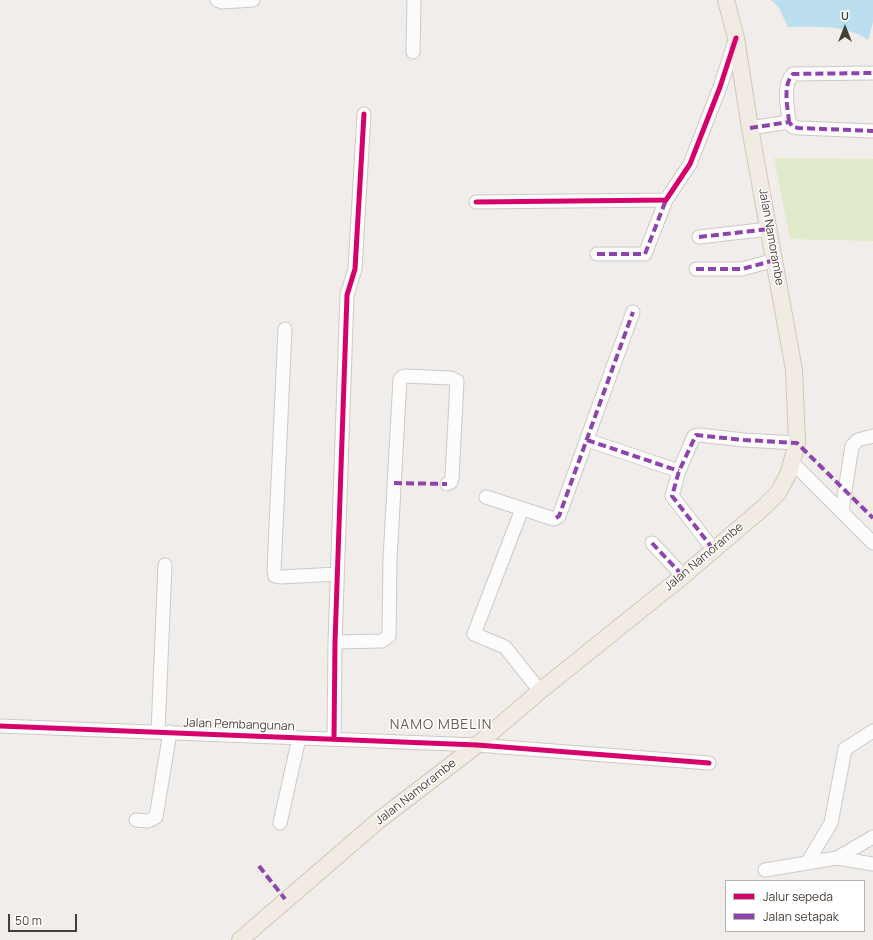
<!DOCTYPE html>
<style>
body{margin:0}
#map{position:relative;width:873px;height:940px;overflow:hidden;background:#f0edea;font-family:Manrope,sans-serif}
canvas{display:block}
.legend{position:absolute;left:725px;top:880px;width:140px;height:52px;box-sizing:border-box;background:#fff;border:1px solid #b5b2af;margin:0;padding:5px 7px;list-style:none;font-size:12px;color:#473e36}
.legend li{display:flex;align-items:center;gap:8px;height:20px}
.legend b{width:20px;border:1px solid #b5b2af}
.north{position:absolute;left:825px;top:8px;width:40px;height:40px;-webkit-text-stroke:3px #fff;paint-order:stroke;rotate:0deg;font-size:11px;font-weight:700;line-height:16px;text-align:center;color:#473e36}
.north::after{content:'';display:block;margin:auto;width:14px;height:18px;background:#473e36;clip-path:polygon(50% 0,100% 100%,50% 72%,0 100%)}
.scale{position:absolute;left:8px;top:914px;width:69px;height:18px;box-sizing:border-box;border:2px solid #473e36;border-top:0;padding-left:5px;font-size:12px;line-height:14px;white-space:nowrap;color:#473e36;-webkit-text-stroke:3px #fff;paint-order:stroke}
</style>
<div id="map">
<canvas width="873" height="940"></canvas>
<ul class="legend">
<li><b style="height:5px;background:#d6006c"></b>Jalur sepeda</li>
<li><b style="height:5px;background:#8e44ad"></b>Jalan setapak</li>
</ul>
<div class="north">U</div>
<div class="scale">50 m</div>
</div>
<script>
const context = document.querySelector('canvas').getContext('2d');
context.lineJoin = 'round';
function fillPath(path, color) {
  context.fillStyle = color;
  context.fill(path, 'evenodd');
}
function stroke(path, color, width, dash) {
  context.strokeStyle = color;
  context.lineWidth = width;
  context.lineCap = dash ? 'butt' : 'round';
  context.setLineDash(dash || []);
  context.stroke(path);
}
function write(font, color, halo, rows, align = 'center') {
  context.font = font + ' Manrope,sans-serif';
  context.lineWidth = 3;
  context.setLineDash([]);
  context.textBaseline = 'middle';
  context.strokeStyle = halo;
  context.fillStyle = color;
  for (const [text, x, y, turn = 0] of rows) {
    context.save();
    context.translate(x, y);
    context.rotate((+turn || 0) * Math.PI / 180);
    context.textAlign = isNaN(turn) ? turn : align;
    if (halo) context.strokeText(text, 0, 0);
    context.fillText(text, 0, 0);
    context.restore();
  }
}
fillPath(new Path2D(`
 M 774,158 L 873,159 L 873,241 L 790,239 Z`), '#e1eaca');
fillPath(new Path2D(`
 M 771,0 L 873,0 L 873,22 L 868,40 C 844,24 816,27 788,27 L 779,8 Z`), '#bbdfee');
const minor = new Path2D(`
 M 217,0 L 222,2 L 253,0
 M 413,52 L 414,0
 M 789,122 C 788,108 782,85 793,74 L 872,73
 M 750,128 L 789,122 L 793,127 L 799,128 L 873,131
 M 476,202 L 666,200 L 690,164 L 720,87 L 736,38
 M 699,237 L 769,229
 M 597,254 L 645,254 L 666,200
 M 696,269 L 742,269 L 775,260
 M 285,329 L 274,570 L 275,576 L 281,577 L 337,574
 M 587,440 L 679,471
 M 792,462 L 873,543
 M 486,497 L 554,519 L 559,516 L 633,312
 M 522,509 L 474,634 L 505,647 L 540,691
 M 842,510 L 852,446 L 858,440 L 873,436
 M 652,543 L 683,576
 M 713,549 L 672,496 L 679,471 L 694,436 L 699,435 L 744,440 L 797,443
 M 335,642 L 382,641 L 389,636 L 390,559 L 400,379 L 404,376 L 451,378 L 457,381 L 452,478 L 451,482 L 447,484
 M 0,726 L 477,745 L 709,763
 M 158,732 L 165,565
 M 334,739 L 335,642 L 347,295 L 355,269 L 364,114
 M 136,820 L 148,821 L 156,817 L 170,732
 M 280,823 L 299,738
 M 837,858 L 873,864
 M 807,863 L 831,823 L 845,749 L 873,731
 M 765,870 L 837,858 L 873,837`);
const major = new Path2D(`
 M 240,940 L 378,821 L 477,745 L 540,691 L 683,576 L 764,507 L 778,493 L 783,484 L 789,472 L 797,443 L 794,370 L 750,128 L 736,38 L 726,0`);
stroke(minor, '#cdcac6', 15);
stroke(major, '#d2c8b8', 18);
stroke(minor, '#fdfcfc', 13);
stroke(major, '#f1ebe3', 16);
stroke(new Path2D(`
 M 789,122 C 788,108 782,85 793,74 L 872,73
 M 750,128 L 789,122 L 793,127 L 799,128 L 873,131
 M 699,237 L 769,229
 M 597,254 L 645,254 L 666,200
 M 696,269 L 742,269 L 775,260
 M 587,440 L 679,471
 M 394,483 L 447,484
 M 556,518 L 559,516 L 633,312
 M 652,543 L 683,576
 M 713,549 L 672,496 L 679,471 L 696,435 L 744,440 L 797,443 L 873,518
 M 259,866 L 285,899`), '#8e44ad', 4, [8, 4]);
stroke(new Path2D(`
 M 476,202 L 666,200 L 690,164 L 720,87 L 736,38
 M 0,726 L 477,745 L 709,763
 M 334,739 L 335,642 L 347,295 L 355,269 L 364,114`), '#d6006c', 5);
write('12px', '#473e36', '#fff', [
 ["Jalan Namorambe",771,237,80],
 ["Jalan Namorambe",704,557,-40],
 ["Jalan Pembangunan",239,725,2],
 ["Jalan Namorambe",416,792,-38]
]);
context.letterSpacing = '1px';
write('14px', '#695b4d', '#fff', [
 ["NAMO MBELIN",441,725]
]);
context.letterSpacing = '0px';
</script>
